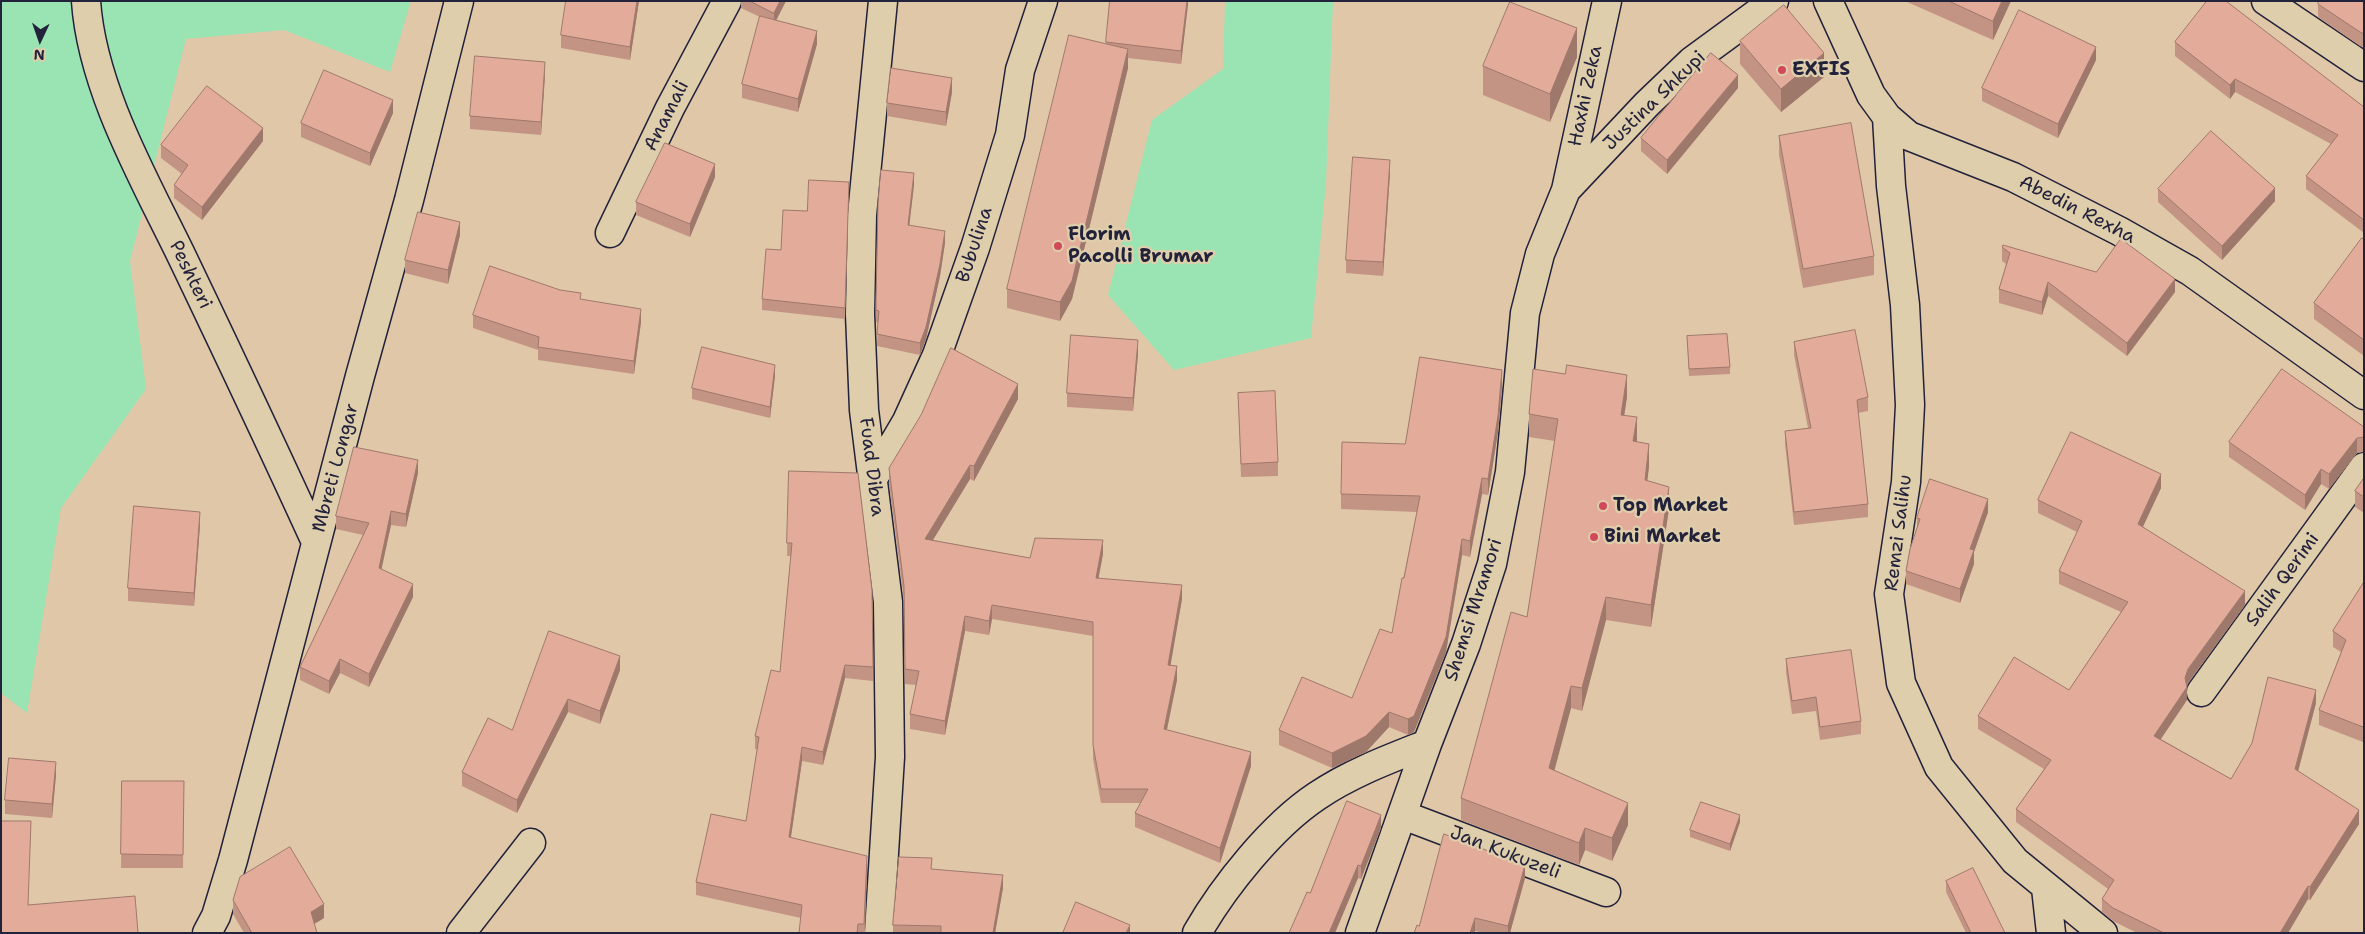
<!DOCTYPE html>
<style>
body{margin:0}
#map{position:relative;width:2365px;height:934px;overflow:hidden;background:#e0c7a8;font-family:"Shantell Sans",sans-serif}
canvas{display:block}
.frame{position:absolute;inset:0;border:2px solid #22223b;pointer-events:none}
.north{position:absolute;left:15px;top:15px;width:50px;height:50px;-webkit-text-stroke:4px #dfceab;paint-order:stroke;rotate:183deg;font-size:14px;font-weight:700;line-height:20px;text-align:center;color:#22223b}
.north::after{content:'';display:block;margin:auto;width:18px;height:22px;background:#22223b;clip-path:polygon(50% 0,100% 100%,50% 72%,0 100%)}
</style>
<div id="map">
<canvas width="2365" height="934"></canvas>
<div class="frame"></div>
<div class="north">N</div>
</div>
<script>
const context = document.querySelector('canvas').getContext('2d');
context.lineJoin = 'round';
function fillPath(path, color) {
  context.fillStyle = color;
  context.fill(path, 'evenodd');
}
function stroke(path, color, width, dash) {
  context.strokeStyle = color;
  context.lineWidth = width;
  context.lineCap = dash ? 'butt' : 'round';
  context.setLineDash(dash || []);
  context.stroke(path);
}
function write(font, color, halo, rows, align = 'center') {
  context.font = font + ' "Shantell Sans",sans-serif';
  context.lineWidth = 4.5;
  context.setLineDash([]);
  context.textBaseline = 'middle';
  context.strokeStyle = halo;
  context.fillStyle = color;
  for (const [text, x, y, turn = 0] of rows) {
    context.save();
    context.translate(x, y);
    context.rotate((+turn || 0) * Math.PI / 180);
    context.textAlign = isNaN(turn) ? turn : align;
    if (halo) context.strokeText(text, 0, 0);
    context.fillText(text, 0, 0);
    context.restore();
  }
}
fillPath(new Path2D(`
 M 1,1 L 411,1 L 390,72 L 284,30 L 186,39 L 130,261 L 146,389 L 61,508 L 27,713 L 1,693 Z
 M 1225,1 L 1333,1 L 1326,183 L 1311,338 L 1174,370 L 1108,295 L 1152,120 L 1223,69 Z`), '#9ae4b4');
const minor = new Path2D(`
 M 86,1 C 92,90 146,182 184,261 C 229,355 273,448 316,542
 M 1828,1 L 1871,95 L 1887,117 L 1909,136 L 2013,177 L 2119,231 L 2190,271 L 2364,395
 M 2266,1 L 2364,67
 M 1887,117 L 1891,186 L 1905,305 L 1910,405 L 1906,482 L 1889,594 L 1901,683 L 1939,767 L 2015,861 L 2103,933
 M 1566,190 L 1647,104 L 1692,61 L 1774,1
 M 610,233 L 670,108 L 727,1
 M 874,477 L 907,421 L 937,355 L 975,248 L 1010,135 L 1020,70 L 1043,1
 M 2201,692 L 2364,467
 M 1403,815 L 1606,892
 M 2046,888 L 2051,933
 M 207,933 L 216,916 L 233,860 L 360,376 L 409,200 L 459,1
 M 461,933 L 531,843
 M 879,933 L 890,757 L 888,602 L 864,410 L 860,314 L 862,215 L 883,1
 M 1197,933 C 1224,886 1272,826 1317,796 C 1351,773 1389,759 1427,744
 M 1360,933 L 1427,744 L 1466,644 L 1492,564 L 1510,472 L 1525,313 L 1540,254 L 1566,190 L 1607,1`);
stroke(minor, '#22223b', 31);
stroke(minor, '#dfceab', 28);
fillPath(new Path2D(`
 M 639,1 L 630,60 L 561,48 L 561,35 Z
 M 741,1 L 786,1 L 776,21 L 817,44 L 798,112 L 742,98 L 742,84 L 760,17 L 741,8 Z
 M 1110,1 L 1188,1 L 1181,64 L 1128,58 L 1128,68 L 1072,299 L 1060,321 L 1007,308 L 1007,289 L 1106,44 Z
 M 1905,1 L 2011,1 L 1993,40 Z
 M 2364,1 L 2364,47 L 2360,46 L 2318,17 L 2318,4 Z
 M 1740,41 L 1824,77 L 1781,112 L 1740,64 Z
 M 2175,42 L 2364,107 L 2364,233 L 2306,189 L 2306,176 L 2331,144 L 2235,92 L 2230,99 L 2175,56 Z
 M 1577,57 L 1550,122 L 1483,95 L 1483,66 Z
 M 2096,60 L 2058,138 L 1982,101 L 1982,88 Z
 M 545,75 L 541,135 L 470,129 L 470,116 Z
 M 1738,88 L 1667,174 L 1641,151 L 1641,138 Z
 M 952,92 L 946,126 L 887,116 L 887,103 Z
 M 393,113 L 370,166 L 301,137 L 301,123 Z
 M 1779,136 L 1874,256 L 1874,275 L 1803,288 L 1779,155 Z
 M 263,141 L 202,220 L 174,198 L 174,185 L 182,174 L 161,158 L 161,145 Z
 M 1390,173 L 1383,276 L 1346,273 L 1346,260 Z
 M 715,177 L 690,237 L 636,215 L 636,202 Z
 M 849,182 L 845,319 L 762,310 L 762,299 L 781,250 L 807,211 Z
 M 914,185 L 909,225 L 945,243 L 940,276 L 926,339 L 920,355 L 877,346 L 878,323 L 876,322 L 876,302 Z
 M 2158,189 L 2275,201 L 2222,260 L 2158,202 Z
 M 460,235 L 448,284 L 405,273 L 405,260 Z
 M 2364,240 L 2364,356 L 2314,319 L 2314,303 Z
 M 2002,247 L 2096,272 L 2175,292 L 2127,356 L 2048,296 L 2042,315 L 1999,303 L 1999,289 L 2006,264 L 2002,261 Z
 M 581,300 L 641,322 L 634,374 L 538,360 L 538,350 L 473,328 L 473,315 Z
 M 1687,336 L 1730,367 L 1730,374 L 1689,376 Z
 M 1794,342 L 1868,397 L 1868,411 L 1858,413 L 1868,504 L 1868,517 L 1794,525 L 1785,444 L 1785,431 L 1808,428 L 1794,355 Z
 M 1138,354 L 1133,411 L 1067,407 L 1067,393 Z
 M 775,376 L 770,418 L 692,399 L 692,388 Z
 M 1502,386 L 1498,432 L 1488,495 L 1482,494 L 1470,557 L 1462,555 L 1446,652 L 1414,732 L 1408,735 L 1389,727 L 1366,752 L 1332,768 L 1279,745 L 1279,730 L 1352,698 L 1392,633 L 1417,512 L 1341,509 L 1341,494 L 1405,444 Z
 M 1238,393 L 1278,462 L 1278,476 L 1241,477 Z
 M 1627,397 L 1624,415 L 1637,440 L 1637,442 L 1649,466 L 1647,481 L 1669,509 L 1651,627 L 1606,620 L 1582,711 L 1571,708 L 1554,770 L 1628,825 L 1612,861 L 1585,850 L 1579,865 L 1461,820 L 1461,798 L 1527,617 L 1555,441 L 1529,437 L 1529,414 Z
 M 1018,399 L 974,481 L 970,479 L 933,540 L 1030,558 L 1103,554 L 1098,578 L 1182,599 L 1170,665 L 1177,680 L 1167,730 L 1251,766 L 1220,863 L 1135,827 L 1135,813 L 1141,803 L 1101,803 L 1093,759 L 1093,636 L 992,619 L 989,635 L 965,631 L 945,735 L 910,729 L 910,714 L 916,685 L 905,684 L 904,600 L 889,483 L 889,468 Z
 M 2364,427 L 2364,452 L 2357,453 L 2329,489 L 2321,484 L 2305,510 L 2229,457 L 2229,442 Z
 M 789,471 L 872,590 L 873,681 L 845,678 L 823,765 L 802,761 L 791,837 L 867,869 L 865,933 L 799,933 L 801,918 L 696,895 L 696,882 L 746,821 L 757,749 L 755,749 L 755,736 L 780,672 L 791,556 L 787,556 Z
 M 418,473 L 406,527 L 391,525 L 381,569 L 413,597 L 369,687 L 340,673 L 329,694 L 300,680 L 300,667 L 363,535 L 336,529 L 336,516 Z
 M 2364,478 L 2364,513 L 2355,507 L 2355,491 Z
 M 2161,488 L 2143,527 L 2245,605 L 2188,683 L 2187,686 L 2187,700 L 2161,739 L 2231,779 L 2316,703 L 2298,771 L 2359,824 L 2310,900 L 2308,899 L 2288,933 L 2137,933 L 2113,921 L 2102,912 L 2102,899 L 2108,889 L 2016,822 L 2016,809 L 2044,769 L 1978,729 L 1978,716 L 2069,690 L 2121,612 L 2059,584 L 2059,571 L 2077,532 L 2038,513 L 2038,500 Z
 M 1988,512 L 1974,552 L 1974,564 L 1960,603 L 1906,584 L 1906,571 L 1917,528 L 1917,518 Z
 M 200,525 L 194,606 L 128,601 L 128,588 Z
 M 2364,582 L 2363,742 L 2319,725 L 2319,710 L 2341,652 L 2333,647 L 2333,631 Z
 M 1786,659 L 1861,721 L 1861,734 L 1820,740 L 1816,711 L 1792,714 L 1786,672 Z
 M 620,670 L 600,724 L 568,712 L 517,813 L 462,786 L 462,772 L 512,730 Z
 M 56,775 L 52,818 L 5,814 L 5,800 Z
 M 122,781 L 184,781 L 183,868 L 121,868 Z
 M 1740,822 L 1730,851 L 1690,837 L 1690,830 Z
 M 1381,828 L 1361,879 L 1358,878 L 1335,933 L 1289,933 L 1310,893 Z
 M 932,869 L 1003,888 L 995,933 L 893,933 L 893,925 Z
 M 1525,878 L 1510,933 L 1484,933 L 1475,931 L 1475,933 L 1414,933 L 1419,926 Z
 M 1946,881 L 2005,933 L 1966,933 L 1946,892 Z
 M 233,900 L 324,918 L 314,924 L 317,933 L 244,933 L 233,914 Z`), '#c39484');
fillPath(new Path2D(`
 M 637,1 L 639,1 L 630,60 L 630,47 Z
 M 780,1 L 786,1 L 774,24 L 774,13 Z
 M 1187,1 L 1188,1 L 1188,5 L 1181,64 L 1181,51 Z
 M 2002,1 L 2011,1 L 1993,40 L 1993,21 Z
 M 1577,28 L 1577,57 L 1550,122 L 1550,94 Z
 M 817,31 L 817,44 L 798,112 L 798,99 Z
 M 2096,47 L 2096,60 L 2058,138 L 2058,124 Z
 M 1128,49 L 1128,68 L 1072,299 L 1060,321 L 1060,302 Z
 M 1824,53 L 1824,77 L 1781,112 L 1781,89 Z
 M 545,62 L 545,75 L 541,135 L 541,122 Z
 M 1738,75 L 1738,88 L 1667,174 L 1667,160 Z
 M 952,78 L 952,92 L 946,126 L 946,112 Z
 M 2235,79 L 2235,92 L 2230,99 L 2230,85 Z
 M 393,100 L 393,113 L 370,166 L 370,153 Z
 M 263,128 L 263,141 L 202,220 L 202,207 Z
 M 1390,160 L 1390,173 L 1383,276 L 1383,262 Z
 M 715,164 L 715,177 L 690,237 L 690,224 Z
 M 914,173 L 914,185 L 908,237 L 908,225 Z
 M 2275,188 L 2275,201 L 2222,260 L 2222,246 Z
 M 460,222 L 460,235 L 448,284 L 448,270 Z
 M 945,231 L 945,243 L 940,276 L 926,339 L 920,355 L 920,343 Z
 M 2175,279 L 2175,292 L 2127,356 L 2127,343 Z
 M 2048,282 L 2048,296 L 2042,315 L 2042,302 Z
 M 641,309 L 641,322 L 634,374 L 634,361 Z
 M 1138,340 L 1138,354 L 1133,411 L 1133,398 Z
 M 775,365 L 775,376 L 770,418 L 770,407 Z
 M 1502,370 L 1502,386 L 1498,432 L 1488,495 L 1488,479 Z
 M 1627,375 L 1627,397 L 1621,437 L 1621,415 Z
 M 1018,384 L 1018,399 L 974,481 L 974,466 Z
 M 1637,417 L 1637,440 L 1633,463 L 1633,441 Z
 M 2357,438 L 2357,453 L 2329,489 L 2329,474 Z
 M 1649,444 L 1649,466 L 1645,502 L 1645,480 Z
 M 418,460 L 418,473 L 406,527 L 406,514 Z
 M 970,465 L 970,479 L 925,553 L 925,539 Z
 M 2321,469 L 2321,484 L 2305,510 L 2305,495 Z
 M 2161,474 L 2161,488 L 2138,537 L 2138,524 Z
 M 1482,478 L 1482,494 L 1470,557 L 1470,541 Z
 M 1669,487 L 1669,509 L 1651,627 L 1651,605 Z
 M 1988,499 L 1988,512 L 1974,552 L 1974,564 L 1960,603 L 1960,589 L 1970,549 Z
 M 391,511 L 391,525 L 379,581 L 379,568 Z
 M 200,512 L 200,525 L 194,606 L 194,593 Z
 M 1462,539 L 1462,555 L 1446,652 L 1414,732 L 1408,735 L 1408,719 Z
 M 1103,540 L 1103,554 L 1096,592 L 1096,578 Z
 M 413,584 L 413,597 L 369,687 L 369,674 Z
 M 1182,585 L 1182,599 L 1168,680 L 1168,665 Z
 M 2245,591 L 2245,605 L 2188,683 L 2186,688 L 2187,687 L 2187,700 L 2154,749 L 2154,736 L 2185,678 L 2188,669 Z
 M 1606,597 L 1606,620 L 1582,711 L 1582,688 Z
 M 992,605 L 992,619 L 989,635 L 989,621 Z
 M 965,616 L 965,631 L 945,735 L 945,721 Z
 M 620,656 L 620,670 L 600,724 L 600,711 Z
 M 340,659 L 340,673 L 329,694 L 329,681 Z
 M 845,665 L 845,678 L 823,765 L 823,752 Z
 M 1177,666 L 1177,680 L 1164,743 L 1164,729 Z
 M 1571,686 L 1571,708 L 1549,791 L 1549,768 Z
 M 2316,690 L 2316,703 L 2295,783 L 2295,769 Z
 M 568,699 L 568,712 L 517,813 L 517,800 Z
 M 1389,712 L 1389,727 L 1366,752 L 1332,768 L 1332,753 Z
 M 2364,724 L 2364,739 L 2363,742 L 2363,727 Z
 M 802,747 L 802,761 L 789,850 L 789,837 Z
 M 1251,752 L 1251,766 L 1220,863 L 1220,848 Z
 M 56,762 L 56,775 L 52,818 L 52,804 Z
 M 1628,803 L 1628,825 L 1612,861 L 1612,838 Z
 M 2359,810 L 2359,824 L 2310,900 L 2310,887 Z
 M 1381,815 L 1381,828 L 1361,879 L 1361,866 Z
 M 1740,815 L 1740,822 L 1730,851 L 1730,844 Z
 M 1585,828 L 1585,850 L 1579,865 L 1579,843 Z
 M 867,856 L 867,869 L 864,933 L 864,924 Z
 M 1358,865 L 1358,878 L 1335,933 L 1329,933 Z
 M 1525,865 L 1525,878 L 1510,933 L 1508,933 L 1508,926 Z
 M 1003,875 L 1003,888 L 995,933 L 993,933 Z
 M 2308,886 L 2308,899 L 2288,933 L 2280,933 Z
 M 324,904 L 324,918 L 311,926 L 311,912 Z
 M 1475,918 L 1475,933 L 1470,933 Z
 M 1130,925 L 1130,933 L 1126,933 Z`), '#9f786c');
const building = new Path2D(`
 M 566,1 L 637,1 L 630,47 L 561,35 Z
 M 750,1 L 780,1 L 774,13 Z
 M 1110,1 L 1187,1 L 1181,51 L 1106,42 Z
 M 1949,1 L 2002,1 L 1993,21 Z
 M 2207,1 L 2226,1 L 2364,107 L 2364,220 L 2306,176 L 2338,135 L 2235,79 L 2230,85 L 2175,42 Z
 M 2319,1 L 2364,1 L 2364,34 L 2360,32 L 2318,4 Z
 M 1510,2 L 1577,28 L 1550,94 L 1483,66 Z
 M 1784,5 L 1824,53 L 1781,89 L 1740,41 Z
 M 2019,10 L 2096,47 L 2058,124 L 1982,88 Z
 M 760,16 L 817,31 L 798,99 L 742,84 Z
 M 1069,35 L 1128,49 L 1072,281 L 1060,302 L 1007,289 Z
 M 1711,53 L 1738,75 L 1667,160 L 1641,138 Z
 M 475,56 L 545,62 L 541,122 L 470,116 Z
 M 891,68 L 952,78 L 946,112 L 887,103 Z
 M 324,70 L 393,100 L 370,153 L 301,123 Z
 M 207,86 L 263,128 L 202,207 L 174,185 L 188,165 L 161,145 Z
 M 1851,123 L 1874,256 L 1803,269 L 1779,136 Z
 M 2211,131 L 2275,188 L 2222,246 L 2158,189 Z
 M 665,143 L 715,164 L 690,224 L 636,202 Z
 M 1353,157 L 1390,160 L 1383,262 L 1346,260 Z
 M 881,170 L 914,173 L 908,225 L 945,231 L 940,264 L 926,327 L 920,343 L 877,334 L 879,311 L 876,310 L 876,302 L 878,204 Z
 M 809,180 L 849,182 L 845,308 L 762,299 L 766,249 L 781,250 L 783,210 L 807,211 Z
 M 418,212 L 460,222 L 448,270 L 405,260 Z
 M 2362,238 L 2364,240 L 2364,340 L 2314,303 Z
 M 2121,239 L 2175,279 L 2127,343 L 2048,282 L 2042,302 L 1999,289 L 2010,253 L 2002,247 L 2003,245 L 2096,272 Z
 M 490,266 L 560,290 L 581,293 L 580,299 L 641,309 L 634,361 L 538,347 L 539,337 L 473,315 Z
 M 1855,330 L 1868,397 L 1857,400 L 1868,504 L 1794,512 L 1785,431 L 1811,428 L 1794,342 Z
 M 1727,334 L 1730,367 L 1689,369 L 1687,336 Z
 M 1071,335 L 1138,340 L 1133,398 L 1067,393 Z
 M 702,347 L 775,365 L 770,407 L 692,388 Z
 M 951,348 L 1018,384 L 974,466 L 970,465 L 925,539 L 1030,558 L 1035,538 L 1103,540 L 1096,578 L 1182,585 L 1168,665 L 1177,666 L 1164,729 L 1251,752 L 1220,848 L 1135,813 L 1148,789 L 1101,789 L 1093,745 L 1093,622 L 992,605 L 989,621 L 965,616 L 945,721 L 910,714 L 919,671 L 905,669 L 904,586 L 889,468 L 921,415 Z
 M 1420,357 L 1502,370 L 1498,416 L 1488,479 L 1482,478 L 1470,541 L 1462,539 L 1446,637 L 1414,716 L 1408,719 L 1389,712 L 1366,736 L 1332,753 L 1279,730 L 1302,677 L 1352,698 L 1380,629 L 1392,633 L 1402,578 L 1404,578 L 1420,496 L 1341,494 L 1342,442 L 1405,444 Z
 M 1567,365 L 1627,375 L 1621,415 L 1637,417 L 1633,441 L 1649,444 L 1645,480 L 1669,487 L 1651,605 L 1606,597 L 1582,688 L 1571,686 L 1549,768 L 1628,803 L 1612,838 L 1585,828 L 1579,843 L 1461,798 L 1511,612 L 1527,617 L 1558,419 L 1529,414 L 1533,369 L 1565,374 Z
 M 2282,369 L 2364,427 L 2364,437 L 2357,438 L 2329,474 L 2321,469 L 2305,495 L 2229,442 Z
 M 1275,391 L 1278,462 L 1241,464 L 1238,393 Z
 M 2071,432 L 2161,474 L 2138,524 L 2245,591 L 2188,669 L 2185,678 L 2187,687 L 2154,736 L 2231,779 L 2252,743 L 2268,677 L 2316,690 L 2295,769 L 2359,810 L 2310,887 L 2308,886 L 2280,933 L 2164,933 L 2113,908 L 2102,899 L 2114,880 L 2016,809 L 2051,760 L 1978,716 L 2014,657 L 2069,690 L 2128,602 L 2059,571 L 2082,521 L 2038,500 Z
 M 354,447 L 418,460 L 406,514 L 391,511 L 379,568 L 413,584 L 369,674 L 340,659 L 329,681 L 300,667 L 369,523 L 336,516 Z
 M 789,471 L 858,473 L 872,590 L 873,667 L 845,665 L 823,752 L 802,747 L 789,837 L 867,856 L 864,924 L 858,924 L 857,933 L 799,933 L 802,905 L 696,882 L 711,814 L 746,821 L 759,737 L 755,736 L 771,670 L 780,672 L 792,543 L 787,543 Z
 M 2364,478 L 2364,497 L 2355,491 Z
 M 1930,479 L 1988,499 L 1970,549 L 1974,550 L 1960,589 L 1906,571 L 1910,549 L 1920,519 L 1917,518 Z
 M 134,506 L 200,512 L 194,593 L 128,588 Z
 M 2364,582 L 2364,724 L 2363,727 L 2319,710 L 2346,640 L 2333,631 Z
 M 549,631 L 620,656 L 600,711 L 568,699 L 517,800 L 462,772 L 488,718 L 512,730 Z
 M 1851,650 L 1861,721 L 1820,727 L 1816,697 L 1792,701 L 1786,659 Z
 M 9,758 L 56,762 L 52,804 L 5,800 Z
 M 122,781 L 184,781 L 183,855 L 121,854 Z
 M 1347,801 L 1381,815 L 1361,866 L 1358,865 L 1329,933 L 1289,933 L 1307,892 L 1310,893 Z
 M 1701,802 L 1740,815 L 1730,844 L 1690,830 Z
 M 1,821 L 31,821 L 28,905 L 135,896 L 138,933 L 1,933 Z
 M 1444,834 L 1525,865 L 1508,926 L 1475,918 L 1470,933 L 1414,933 L 1417,925 L 1419,926 Z
 M 290,847 L 324,904 L 311,912 L 317,933 L 252,933 L 233,900 L 240,877 Z
 M 899,857 L 932,858 L 931,869 L 1003,875 L 993,933 L 941,933 L 941,926 L 893,925 Z
 M 1973,868 L 2005,933 L 1971,933 L 1946,881 Z
 M 1076,902 L 1130,925 L 1126,933 L 1063,933 Z`);
fillPath(building, '#e3ac9a');
stroke(building, '#9f786c', 1);
for (const [x, y, r, color] of [
 [1782,70,5,"#d1495b"],
 [1058,246,5,"#d1495b"],
 [1603,506,5,"#d1495b"],
 [1594,537,5,"#d1495b"]
]) {
  const dot = new Path2D();
  dot.arc(x, y, r, 0, 2 * Math.PI);
  context.fillStyle = color;
  context.fill(dot);
  stroke(dot, '#dfceab', 2);
}
write('bold 19px', '#22223b', '#dfceab', [
 ["EXFIS",1792,70],
 ["Florim",1068,235],
 ["Pacolli Brumar",1068,257],
 ["Top Market",1613,506],
 ["Bini Market",1604,537]
], 'left');
write('19px', '#22223b', '#dfceab', [
 ["Haxhi Zeka",1586,96,-78],
 ["Justina Shkupi",1655,101,-44],
 ["Anamali",667,116,-63],
 ["Abedin Rexha",2077,210,27],
 ["Bubulina",975,245,-72],
 ["Peshteri",190,275,64],
 ["Fuad Dibra",871,467,83],
 ["Mbreti Longar",336,468,-75],
 ["Remzi Salihu",1899,533,-83],
 ["Salih Qerimi",2283,580,-54],
 ["Shemsi Mramori",1474,610,-72],
 ["Jan Kukuzeli",1505,853,21]
]);
</script>
